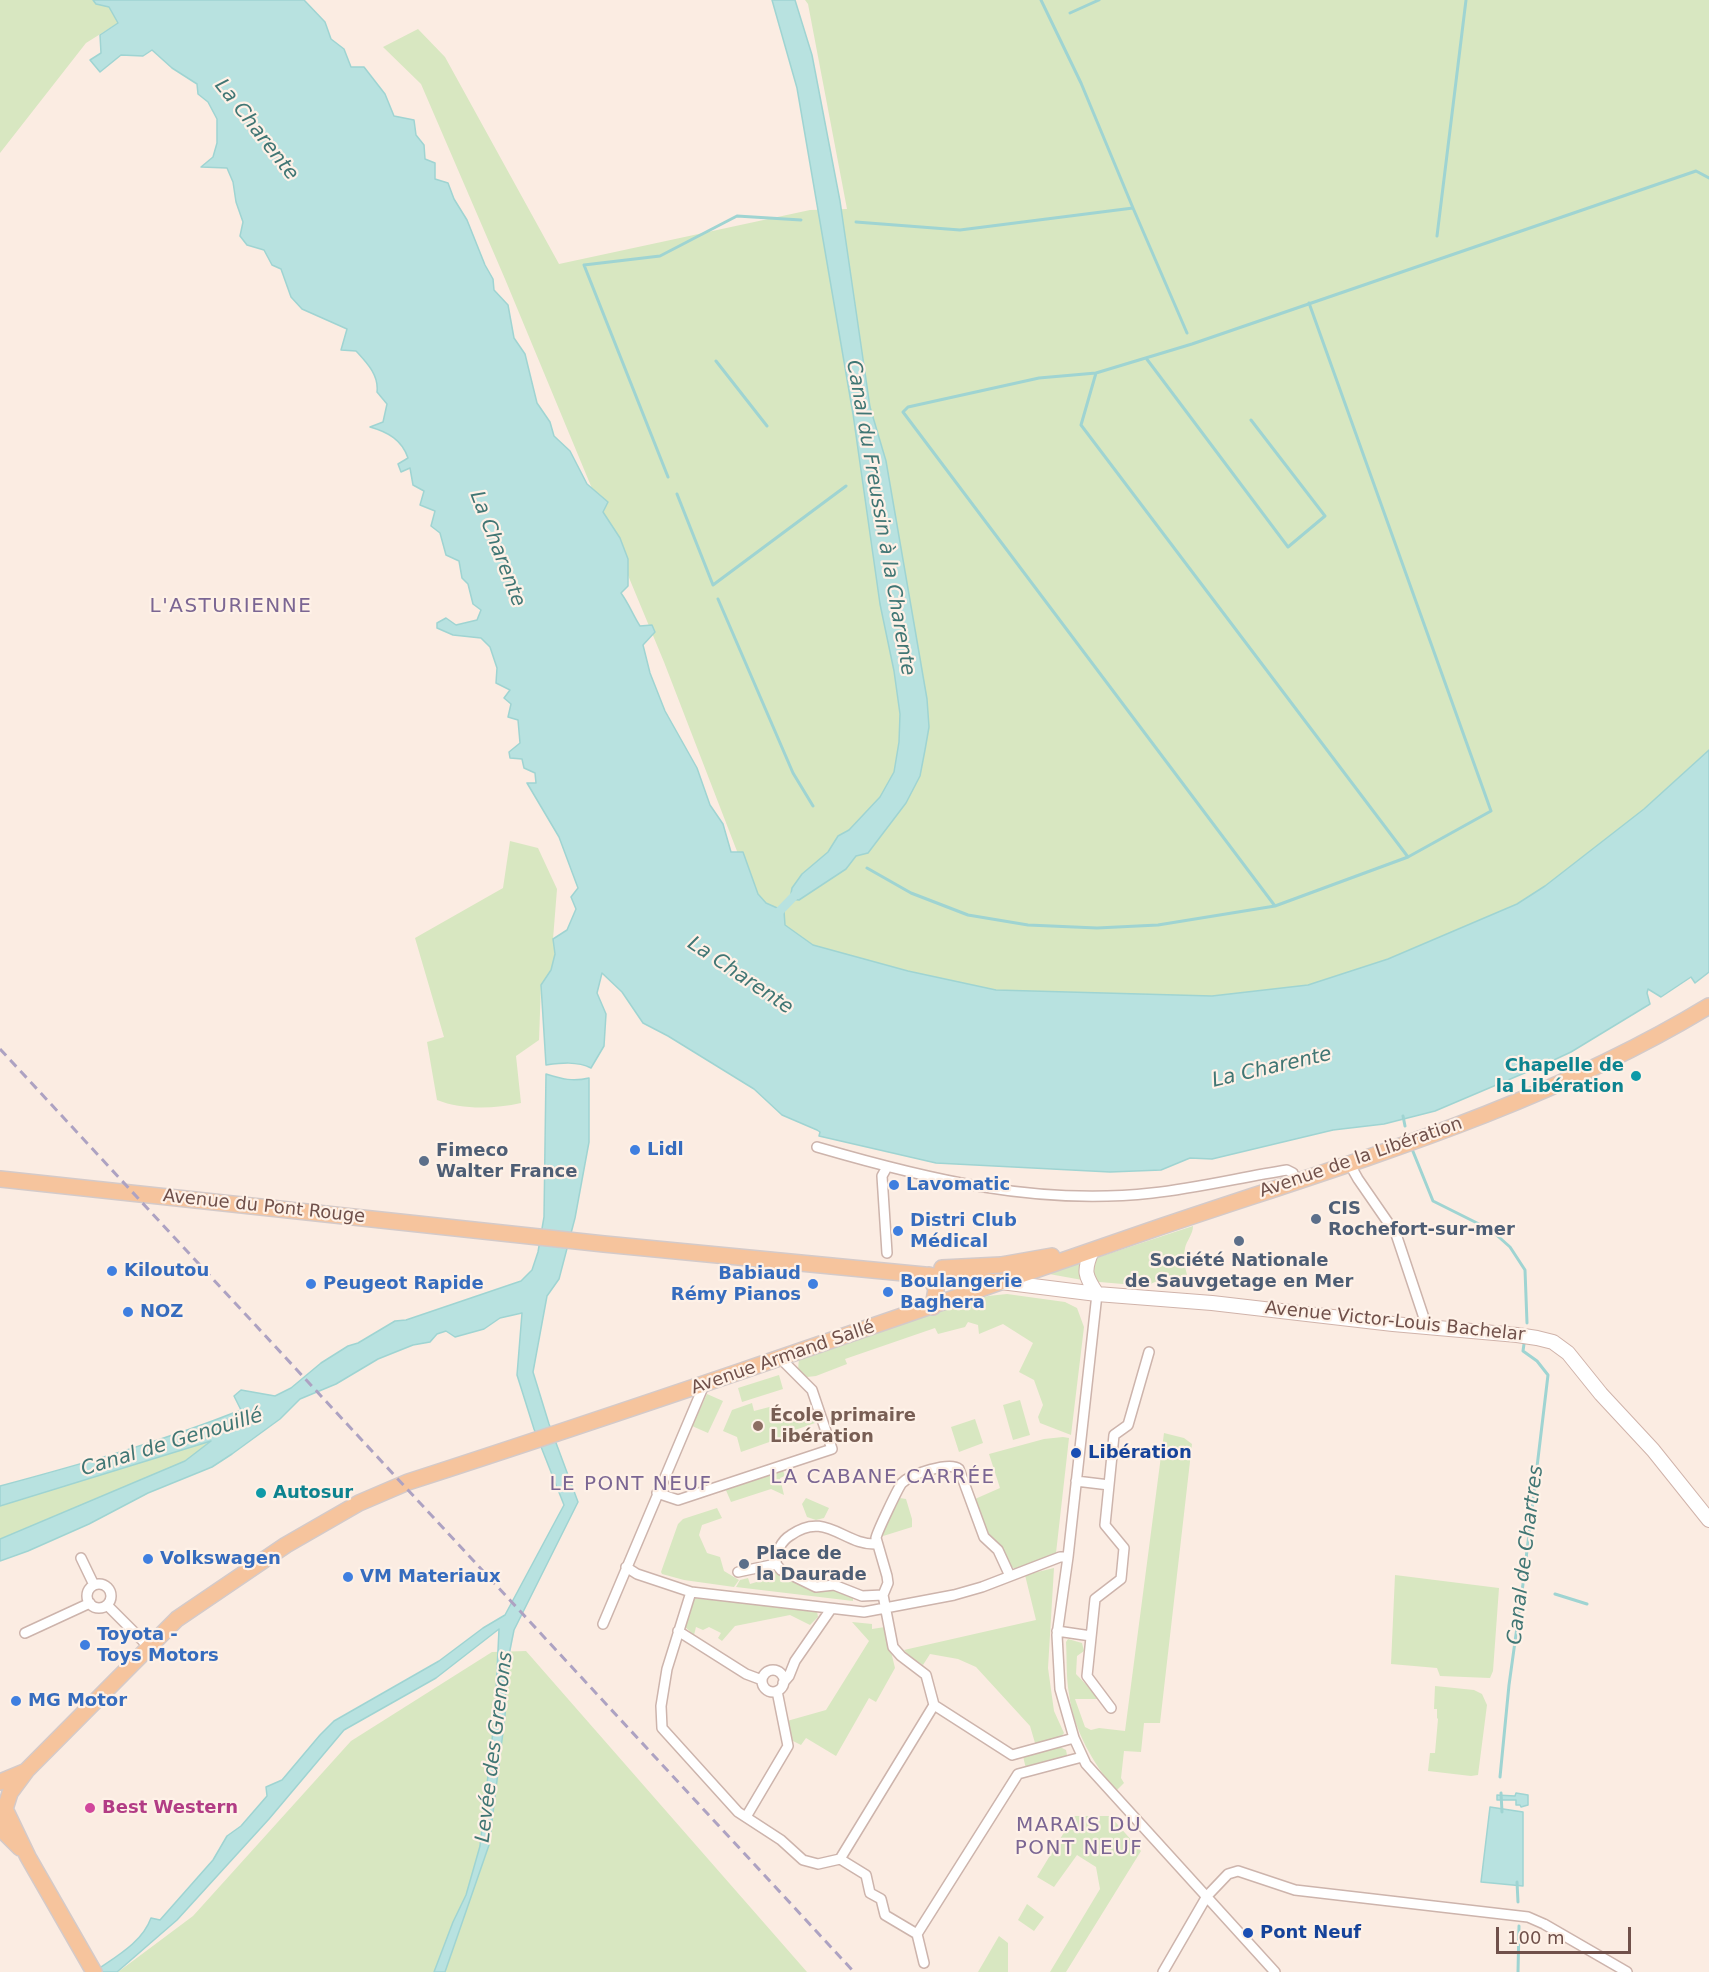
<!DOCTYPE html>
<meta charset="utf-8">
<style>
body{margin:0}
#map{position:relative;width:1709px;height:1972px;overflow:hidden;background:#fbece2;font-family:"DejaVu Sans",sans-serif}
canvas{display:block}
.scale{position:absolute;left:1496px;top:1927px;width:135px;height:27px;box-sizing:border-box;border:3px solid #70504a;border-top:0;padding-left:8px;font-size:18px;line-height:21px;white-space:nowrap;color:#70504a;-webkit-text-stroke:4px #fef1e7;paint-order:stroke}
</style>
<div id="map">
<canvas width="1709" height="1972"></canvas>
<div class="scale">100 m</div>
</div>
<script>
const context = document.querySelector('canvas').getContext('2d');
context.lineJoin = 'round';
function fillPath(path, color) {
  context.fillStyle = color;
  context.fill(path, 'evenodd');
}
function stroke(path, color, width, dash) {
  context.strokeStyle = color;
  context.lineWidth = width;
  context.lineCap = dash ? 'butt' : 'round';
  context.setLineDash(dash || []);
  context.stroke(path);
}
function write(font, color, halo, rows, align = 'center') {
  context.font = font + ' "DejaVu Sans",sans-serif';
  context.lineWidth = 4.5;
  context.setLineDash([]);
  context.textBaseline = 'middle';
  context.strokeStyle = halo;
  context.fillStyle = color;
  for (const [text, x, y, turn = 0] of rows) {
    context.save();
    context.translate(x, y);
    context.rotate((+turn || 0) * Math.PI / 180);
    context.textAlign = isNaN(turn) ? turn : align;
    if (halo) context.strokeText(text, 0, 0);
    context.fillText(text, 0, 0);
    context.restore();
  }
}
fillPath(new Path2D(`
 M 0,0 L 93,0 L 96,4 L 109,7 L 118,23 L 86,43 L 0,153 Z
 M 805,0 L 1709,0 L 1709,781 L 1472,966 L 990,1027 L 767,929 L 664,662 L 505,279 L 421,84 L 383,47 L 418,29 L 445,57 L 559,264 L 810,210 L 847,209 L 808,4 Z
 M 510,841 L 538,848 L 557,889 L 553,939 L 555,954 L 551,970 L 541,985 L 539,1040 L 516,1056 L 521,1103 C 494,1109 462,1110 437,1100 L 427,1042 L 444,1037 L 415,938 L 503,888 Z
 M 1193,1226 C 1193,1234 1187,1240 1185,1248 C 1182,1262 1187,1273 1190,1286 L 1155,1282 L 1146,1286 L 1088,1281 L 1049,1274 L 1088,1259 L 1099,1257 Z
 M 1007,1294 L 1065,1302 L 1077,1308 L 1084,1327 L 1071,1435 L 1040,1423 L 1038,1417 L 1043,1405 L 1034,1380 L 1019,1372 L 1033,1343 L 1003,1324 L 979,1334 L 978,1325 L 968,1322 L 965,1327 L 938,1334 L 935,1328 L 845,1359 L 847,1364 L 816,1376 L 807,1377 L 798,1371 L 799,1357 L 988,1296 Z
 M 779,1375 L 783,1389 L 742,1402 L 738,1388 Z
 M 707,1394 L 723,1401 L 708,1433 L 692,1426 Z
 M 1020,1400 L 1030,1435 L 1013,1440 L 1003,1405 Z
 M 752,1403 L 754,1411 L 777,1405 L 791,1419 L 812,1413 L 815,1423 L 792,1431 L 792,1434 L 741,1452 L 737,1437 L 723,1431 L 732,1410 Z
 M 975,1419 L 983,1443 L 959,1452 L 951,1427 Z
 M 1164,1433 L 1184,1438 L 1192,1444 L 1160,1723 L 1144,1723 L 1141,1752 L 1124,1751 L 1121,1778 L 1124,1783 L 1116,1791 C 1093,1763 1074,1731 1069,1694 C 1066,1677 1067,1659 1066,1642 L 1068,1639 L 1082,1643 L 1084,1651 L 1077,1656 L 1076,1674 L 1100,1699 L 1075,1699 L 1085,1727 L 1091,1730 L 1099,1728 L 1125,1731 Z
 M 1063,1437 L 1069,1438 L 1056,1553 L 1015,1569 C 993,1555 983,1523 975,1499 L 1000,1488 L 989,1454 L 1044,1439 Z
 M 213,1440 L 185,1461 L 0,1539 L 0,1506 Z
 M 782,1468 L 785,1476 L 780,1478 L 784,1495 L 771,1489 L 731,1502 L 725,1488 Z
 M 806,1498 L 829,1508 L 824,1518 L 816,1520 L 807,1517 L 802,1504 Z
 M 900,1498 L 906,1499 L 912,1519 L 912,1527 L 880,1537 Z
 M 717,1508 L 722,1518 L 702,1525 L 699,1535 L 707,1553 L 720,1557 L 724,1571 L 739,1580 L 734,1587 L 684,1580 L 662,1574 L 661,1572 L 678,1524 L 683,1519 Z
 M 1054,1568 L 1048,1668 L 1054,1711 L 1064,1733 L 1060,1738 L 1035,1743 L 1030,1726 L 976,1667 L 958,1659 L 930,1654 L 923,1665 L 910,1657 L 904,1650 L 1036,1620 L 1025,1575 Z
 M 774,1569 L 811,1588 L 832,1587 L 853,1597 L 853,1601 L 736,1587 L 740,1580 L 748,1578 L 750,1584 L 770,1578 L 768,1572 Z
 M 1395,1575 L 1499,1588 L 1493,1671 L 1490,1678 L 1440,1676 L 1437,1668 L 1391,1664 Z
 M 692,1598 L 817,1611 L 818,1617 L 810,1625 L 790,1615 L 735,1626 L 722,1641 L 718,1638 L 721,1633 L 709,1627 L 703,1630 L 696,1627 L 694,1635 L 684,1626 Z
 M 852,1622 L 872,1624 L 872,1629 L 885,1627 L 895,1668 L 876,1702 L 869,1698 L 836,1756 L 806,1738 L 801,1745 L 793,1741 L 787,1721 L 826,1710 L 869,1641 Z
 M 526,1651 L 807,1972 L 118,1972 L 193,1916 L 351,1741 L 492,1652 Z
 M 1435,1686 L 1474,1690 L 1482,1694 L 1487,1705 L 1478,1775 L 1471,1776 L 1428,1771 L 1430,1753 L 1435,1753 L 1438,1719 L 1437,1718 L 1437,1709 L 1434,1709 Z
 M 1058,1746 L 1066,1750 L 1067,1755 L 1065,1758 L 1026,1769 L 1023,1756 Z
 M 1074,1816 L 1110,1816 L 1141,1851 L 1066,1972 L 1050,1972 L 1100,1889 L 1096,1867 L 1077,1855 L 1054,1887 L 1037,1877 Z
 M 1027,1904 L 1044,1917 L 1034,1931 L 1018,1920 Z
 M 999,1936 L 1008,1943 L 1008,1972 L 978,1972 Z`), '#d8e7c1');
const water = new Path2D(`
 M 93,0 L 304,0 L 325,22 L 331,39 L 344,49 L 351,67 L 364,67 L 385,94 L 394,116 L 414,120 L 416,135 L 424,145 L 425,159 L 435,163 L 435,179 L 448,183 L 454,199 L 467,220 L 485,265 L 493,279 L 494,290 L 508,305 L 514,338 L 525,354 L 537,403 L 550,422 L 554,436 L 570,451 L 587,484 L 608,502 L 603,512 L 620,538 L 628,559 L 628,586 L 621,593 C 629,604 633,615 640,626 L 652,625 L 655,632 L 643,645 L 650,673 L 665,711 L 697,768 L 710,805 L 723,824 L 731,852 L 743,852 L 758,894 L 766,903 L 784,911 L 785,925 L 813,945 L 908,971 L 996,990 L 1212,996 L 1308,985 L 1388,959 L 1517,904 L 1545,886 L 1644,809 L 1709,750 L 1709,972 L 1695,983 L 1691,977 L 1661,997 L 1648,989 L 1647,993 L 1650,1004 L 1571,1052 L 1541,1066 L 1435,1111 L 1384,1124 L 1333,1130 L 1212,1159 L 1190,1158 L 1161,1170 L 1110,1172 L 936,1163 L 819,1136 L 820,1132 L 817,1130 L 782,1115 L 754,1089 L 668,1036 L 643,1023 L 622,992 L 602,973 L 597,993 L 606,1014 L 604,1046 L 591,1068 C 577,1061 561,1063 546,1065 L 541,985 L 551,970 L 555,954 L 553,939 L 567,930 L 576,909 L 571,897 L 578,888 L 559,837 L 527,783 L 536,783 L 535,773 L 524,768 L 522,759 L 510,758 L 509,752 L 520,743 L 518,720 L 508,717 L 511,704 L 504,698 L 510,690 L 496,683 L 497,668 L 490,647 L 481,638 L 453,635 L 437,628 L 437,623 L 446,618 L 456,625 L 477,620 L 481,610 L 473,604 L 468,584 L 462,578 L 459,561 L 446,555 L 440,533 L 431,526 L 435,511 L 420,505 L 424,491 L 413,485 L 410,468 L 401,472 L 398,464 L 408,458 C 402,440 388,432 370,427 L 383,422 L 387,404 L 377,392 C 379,375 367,363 356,351 L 341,350 L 347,329 L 302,309 L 291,297 L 281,269 L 272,265 L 264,250 L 247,245 L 240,236 L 243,222 L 236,202 L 233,182 L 227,168 L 201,167 L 213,157 L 217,143 L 217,119 L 208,102 L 198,94 L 197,84 L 172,68 L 152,50 L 143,56 L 121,55 L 100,72 L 90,60 L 101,53 L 100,35 L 118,23 L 109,7 L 96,4 Z
 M 772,0 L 795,0 L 812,55 L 840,201 L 870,407 L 886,461 L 927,699 L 929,727 L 925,750 L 920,776 L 906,803 L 868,853 L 856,856 L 846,869 L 799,900 L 790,899 L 792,888 L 802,874 L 828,852 L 838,836 L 849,830 L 880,797 L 894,772 L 899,742 L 900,714 L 894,671 L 880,604 L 853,414 L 797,88 Z
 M 546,1074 C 562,1079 573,1082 589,1078 L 589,1142 L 575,1218 L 559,1279 L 547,1296 L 533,1372 L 549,1424 L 578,1502 L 514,1630 L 507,1665 L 505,1716 L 489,1845 L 445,1972 L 434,1972 L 453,1922 L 466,1895 L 480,1846 L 495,1713 L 499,1629 L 436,1678 L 344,1730 L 269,1819 L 177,1920 L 117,1972 L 94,1972 C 115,1957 142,1943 151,1918 L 160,1920 L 213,1860 L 227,1836 L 241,1826 L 267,1796 L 266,1787 L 282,1780 L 320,1735 L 334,1721 L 439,1661 L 483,1628 L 505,1615 L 564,1505 L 534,1429 L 517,1375 L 522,1313 L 500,1318 L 484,1329 L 455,1337 L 446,1331 L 437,1334 L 430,1342 L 413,1345 L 378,1359 L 336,1384 L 300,1399 L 280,1419 L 232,1454 L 212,1467 L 148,1493 L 89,1524 L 28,1551 L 0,1561 L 0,1539 L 185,1461 L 211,1441 L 0,1506 L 0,1486 C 82,1464 163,1441 241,1410 L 234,1396 L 241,1390 L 275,1396 L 291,1388 L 321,1363 L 348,1346 L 358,1343 L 395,1321 L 406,1320 L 521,1281 L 532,1270 L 538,1252 L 544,1217 Z
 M 1516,1793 L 1528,1795 L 1528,1805 L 1521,1807 L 1520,1805 L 1516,1805 L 1516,1800 L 1497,1800 L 1497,1795 L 1515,1796 Z
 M 1490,1807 L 1523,1812 L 1523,1886 L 1481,1882 Z`);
fillPath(water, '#b8e2e0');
stroke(water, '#9fd4d2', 1.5);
stroke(new Path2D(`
 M 1070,13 L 1099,0
 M 1133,208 L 1187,333
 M 856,222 L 960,230 L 1133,208 L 1081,83 L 1041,0
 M 1437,236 L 1466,0
 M 1309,303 L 1491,811 L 1408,857 L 1081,425 L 1096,373 L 1192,344 L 1696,171 L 1709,178
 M 1146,358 L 1288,547 L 1325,516 L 1251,420
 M 716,361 L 767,426
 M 1096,373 L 1039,378 L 908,407 L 903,412 L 1275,906 L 1408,857
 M 668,477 L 584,265 L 660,256 L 737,216 L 801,220
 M 677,494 L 713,585 L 846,486
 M 718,599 L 793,773 L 813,806
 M 867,868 L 911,893 L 968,915 L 1028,925 L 1097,928 L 1158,925 L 1275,906
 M 1403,1116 L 1405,1126
 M 1412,1149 L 1433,1201 L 1491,1230 L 1510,1247 L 1525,1270 L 1527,1323
 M 1555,1594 L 1587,1604
 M 1500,1777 L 1509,1685 L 1523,1584 L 1548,1375 L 1537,1361 L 1523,1351 L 1524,1344
 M 1501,1793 L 1502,1812
 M 1517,1882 L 1518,1902
 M 1518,1972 L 1519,1926`), '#9fd4d2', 3);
stroke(new Path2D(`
 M 773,918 L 799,891`), '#b8e2e0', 9);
const street = new Path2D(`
 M 817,1147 C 927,1179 1037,1206 1152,1193 C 1198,1188 1242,1177 1287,1170 L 1293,1173 L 1295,1181
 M 1349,1163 L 1358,1179 L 1396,1234 L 1424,1318 L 1424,1326
 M 887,1253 L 882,1176 L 887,1167
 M 1097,1294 L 1068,1557 L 1057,1635 L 1060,1689 L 1074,1738 L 1086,1764 L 1275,1972
 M 1076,1481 L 1109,1485
 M 657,1493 L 678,1500 L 832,1449 L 812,1390 L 781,1359
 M 81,1558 L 94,1585
 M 776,1564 L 781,1570 L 816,1587 L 834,1585 L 862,1596 L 883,1595
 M 626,1567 L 637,1574 L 691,1592 L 864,1612 L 954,1595 L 982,1587 L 1060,1557 L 1068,1557
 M 738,1572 L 776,1564 C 776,1552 781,1541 791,1535 C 826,1510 844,1546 877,1544
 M87 1596a12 12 0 1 1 24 0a12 12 0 1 1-24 0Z
 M 691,1592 L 667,1669 L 661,1706 L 662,1728 L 738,1812 L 781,1840 L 803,1860 L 818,1864 L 840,1859
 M 107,1605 L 149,1647
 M 603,1624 L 704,1385
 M 678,1631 L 746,1674 L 762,1680
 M 1057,1631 L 1091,1636
 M 25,1633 L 90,1603
 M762 1681a11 11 0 1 1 22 0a11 11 0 1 1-22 0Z
 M 783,1683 L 789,1676 L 795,1661 L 831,1609
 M 934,1705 L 926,1675 L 901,1656 L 893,1647 L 883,1595 L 888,1583 L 887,1576 L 876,1538 C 877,1532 899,1486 902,1483 C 911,1474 950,1461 959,1469 L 984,1537 L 998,1550 L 1010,1576
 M 1111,1708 L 1087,1676 L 1095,1599 L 1121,1579 L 1124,1548 L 1105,1525 L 1114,1435 L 1128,1425 L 1149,1352
 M 746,1817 L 788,1746 L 777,1691
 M 840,1859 L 866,1875 L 870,1893 L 881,1899 L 885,1915 L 917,1934 L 1018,1774 L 1082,1757
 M 840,1859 L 934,1705 L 1012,1755 L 1074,1738
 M 917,1934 L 924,1963
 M 1163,1972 L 1207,1896 L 1228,1874 L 1238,1871 L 1295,1890 L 1528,1917 L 1544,1924 L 1627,1972`);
const secondary = new Path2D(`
 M 1092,1251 C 1083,1271 1085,1276 1097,1294
 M 1001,1282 L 1097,1294 L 1212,1303 L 1393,1324 L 1517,1335 L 1537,1338 L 1553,1342 L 1568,1353 L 1601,1394 L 1653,1450 L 1709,1520`);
const primary = new Path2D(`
 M 0,1179 L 604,1244 L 997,1282
 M 942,1268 L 1001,1265 L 1052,1256
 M 929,1275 L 936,1289 L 933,1307
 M 0,1782 L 24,1772
 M 5,1809 L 28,1857 L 94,1972
 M 0,1816 L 5,1809 L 10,1793 L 27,1770 L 177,1619 L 286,1545 L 359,1503 L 408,1482 C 658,1401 905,1315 1154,1229 C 1342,1165 1538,1110 1709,1006
 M 0,1828 L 20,1848`);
stroke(street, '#cdb4ac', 12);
stroke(secondary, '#d0b3aa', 16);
stroke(primary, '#d4cac9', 18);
stroke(street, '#fff', 9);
stroke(secondary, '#fff', 14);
stroke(primary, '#f6c49d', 15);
stroke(new Path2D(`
 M 0,1049 L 854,1972`), '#ada2c2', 3, [9, 6]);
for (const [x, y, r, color] of [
 [1636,1076,6,"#0f9aa8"],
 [635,1150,6,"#3f7fe0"],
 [424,1161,6,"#5c6f8a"],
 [894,1185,6,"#3f7fe0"],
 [1316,1219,6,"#5c6f8a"],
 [898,1231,6,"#3f7fe0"],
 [1239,1241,6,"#5c6f8a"],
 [112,1271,6,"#3f7fe0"],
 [311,1284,6,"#3f7fe0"],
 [813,1284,6,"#3f7fe0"],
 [888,1292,6,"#3f7fe0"],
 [128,1312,6,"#3f7fe0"],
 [758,1426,6,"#8d6e63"],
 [1076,1453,6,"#1a4fb4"],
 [261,1493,6,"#0f9aa8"],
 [148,1559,6,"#3f7fe0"],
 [744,1564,6,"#5c6f8a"],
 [348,1577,6,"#3f7fe0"],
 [85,1645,6,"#3f7fe0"],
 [16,1701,6,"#3f7fe0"],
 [90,1808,6,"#d1479c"],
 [1248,1933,6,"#1a4fb4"]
]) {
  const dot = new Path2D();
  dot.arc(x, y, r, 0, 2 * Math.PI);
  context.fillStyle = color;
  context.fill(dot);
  stroke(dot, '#fef1e7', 2);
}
write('bold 18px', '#0d838f', '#fef1e7', [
 ["Chapelle de",1624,1066],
 ["la Libération",1624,1087],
 ["Autosur",273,1493,"left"]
], 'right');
write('bold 18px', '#366cbe', '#fef1e7', [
 ["Lidl",647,1150],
 ["Lavomatic",906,1185],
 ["Distri Club",910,1221],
 ["Médical",910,1242],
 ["Kiloutou",124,1271],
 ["Babiaud",801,1274,"right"],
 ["Rémy Pianos",801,1295,"right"],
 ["Boulangerie",900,1282],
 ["Baghera",900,1303],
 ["Peugeot Rapide",323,1284],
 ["NOZ",140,1312],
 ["Volkswagen",160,1559],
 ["VM Materiaux",360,1577],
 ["Toyota -",97,1635],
 ["Toys Motors",97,1656],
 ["MG Motor",28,1701]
], 'left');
write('bold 18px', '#4e5e75', '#fef1e7', [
 ["Fimeco",436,1151],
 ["Walter France",436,1172],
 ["CIS",1328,1209],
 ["Rochefort-sur-mer",1328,1230],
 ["Société Nationale",1239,1261,"center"],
 ["de Sauvgetage en Mer",1239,1282,"center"],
 ["Place de",756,1554],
 ["la Daurade",756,1575]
], 'left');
write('18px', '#70504a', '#fef1e7', [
 ["Avenue de la Libération",1361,1158,-19],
 ["Avenue du Pont Rouge",264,1207,6],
 ["Avenue Victor-Louis Bachelar",1395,1322,6],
 ["Avenue Armand Sallé",783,1358,-19]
]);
write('bold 18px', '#785e54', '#fef1e7', [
 ["École primaire",770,1416],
 ["Libération",770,1437]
], 'left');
write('bold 18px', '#164399', '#fef1e7', [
 ["Libération",1088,1453],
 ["Pont Neuf",1260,1933]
], 'left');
write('bold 18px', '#b23c85', '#fef1e7', [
 ["Best Western",102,1808]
], 'left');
write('italic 20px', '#407674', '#fef1e7', [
 ["La Charente",256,130,52],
 ["Canal du Freussin à la Charente",880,518,80],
 ["La Charente",497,549,69],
 ["La Charente",740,976,34],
 ["La Charente",1272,1068,-13],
 ["Canal de Genouillé",172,1443,-17],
 ["Canal de Chartres",1526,1555,-83],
 ["Levée des Grenons",495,1747,-83]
]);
context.letterSpacing = '1.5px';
write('20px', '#7b6693', '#fef1e7', [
 ["L'ASTURIENNE",231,607],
 ["LA CABANE CARRÉE",883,1478],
 ["LE PONT NEUF",631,1485],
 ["MARAIS DU",1079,1826],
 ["PONT NEUF",1079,1849]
]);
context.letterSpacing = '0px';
</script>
